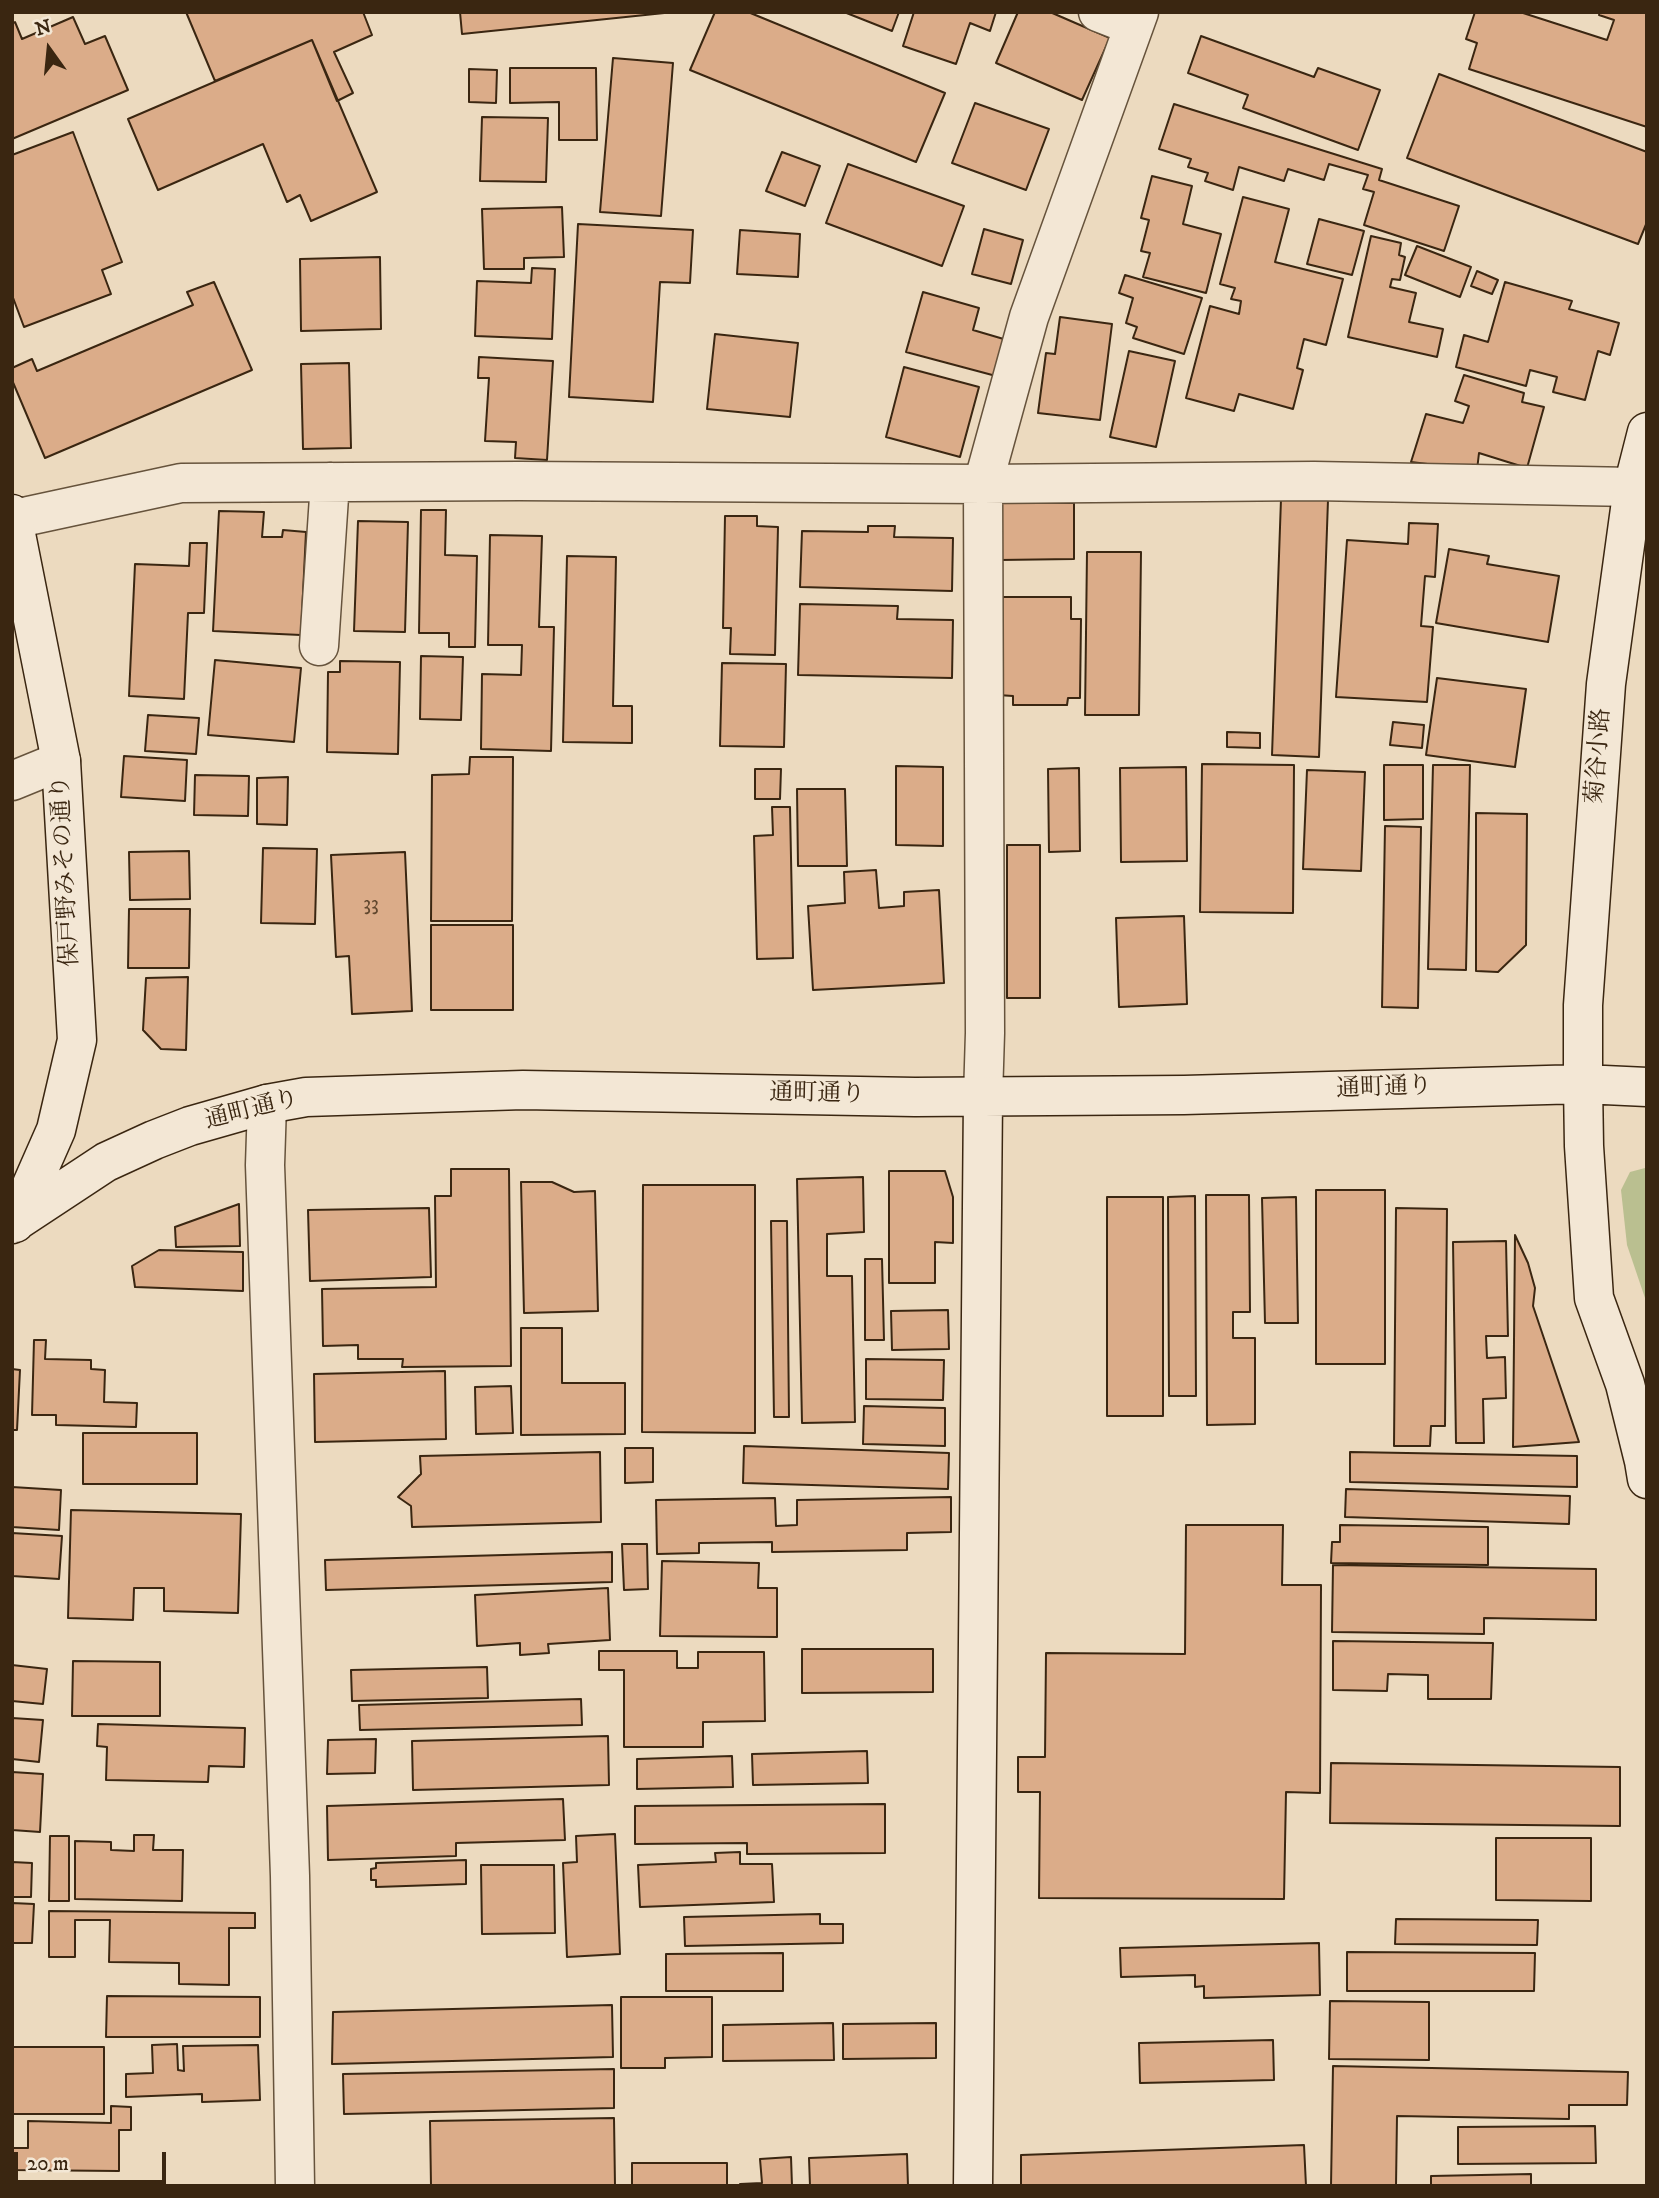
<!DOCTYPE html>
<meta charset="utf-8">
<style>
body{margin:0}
#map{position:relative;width:1659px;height:2198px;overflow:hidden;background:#ecdabf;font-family:"IM FELL DW Pica",serif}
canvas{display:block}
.frame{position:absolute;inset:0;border:14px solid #3a2611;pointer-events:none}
.north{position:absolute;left:14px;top:14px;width:70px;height:70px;-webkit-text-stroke:5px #f3e7d5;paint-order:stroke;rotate:345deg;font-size:19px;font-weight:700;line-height:28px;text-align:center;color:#3a2611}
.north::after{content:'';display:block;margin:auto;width:24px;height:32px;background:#3a2611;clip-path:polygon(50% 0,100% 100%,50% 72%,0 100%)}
.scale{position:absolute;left:14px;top:2152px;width:152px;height:32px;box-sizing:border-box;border:4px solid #3a2611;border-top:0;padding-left:9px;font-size:21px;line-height:24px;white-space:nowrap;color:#3a2611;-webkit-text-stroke:5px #f3e7d5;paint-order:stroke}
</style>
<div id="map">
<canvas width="1659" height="2198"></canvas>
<div class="frame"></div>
<div class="north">N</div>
<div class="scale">20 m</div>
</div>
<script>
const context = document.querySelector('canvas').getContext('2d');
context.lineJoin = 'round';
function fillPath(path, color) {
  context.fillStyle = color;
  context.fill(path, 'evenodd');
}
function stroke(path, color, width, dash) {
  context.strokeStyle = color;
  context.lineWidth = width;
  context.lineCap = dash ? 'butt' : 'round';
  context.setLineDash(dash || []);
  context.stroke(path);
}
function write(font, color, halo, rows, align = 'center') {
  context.font = font + ' "IM FELL DW Pica","Noto Serif JP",serif';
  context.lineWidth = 5;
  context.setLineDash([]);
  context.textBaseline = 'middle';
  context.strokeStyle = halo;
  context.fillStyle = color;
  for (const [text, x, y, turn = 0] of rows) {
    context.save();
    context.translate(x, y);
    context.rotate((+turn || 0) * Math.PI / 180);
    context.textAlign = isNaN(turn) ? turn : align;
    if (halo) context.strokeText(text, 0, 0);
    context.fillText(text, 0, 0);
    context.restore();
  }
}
fillPath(new Path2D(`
 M 1645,1168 L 1647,1168 L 1647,1298 L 1645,1298 L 1627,1245 L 1621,1190 L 1630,1172 Z`), '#babf90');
const building = new Path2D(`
 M 186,12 L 363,12 L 372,35 L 334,52 L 353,93 L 337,101 L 312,40 L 215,81 Z
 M 460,12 L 674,12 L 462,34 Z
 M 715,12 L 748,12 L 945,93 L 916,162 L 690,70 Z
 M 844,12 L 899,12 L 892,31 Z
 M 914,12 L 996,12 L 990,31 L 970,23 L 956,64 L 903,46 Z
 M 1018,12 L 1050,12 L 1110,38 L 1082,100 L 996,63 Z
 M 1475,12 L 1520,12 L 1607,40 L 1614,20 L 1599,15 L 1600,12 L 1647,12 L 1647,127 L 1469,69 L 1477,43 L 1466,39 Z
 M 73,17 L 85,44 L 105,36 L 128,90 L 12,139 L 12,24 L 15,22 L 22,39 Z
 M 1201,36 L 1314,77 L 1318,68 L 1380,90 L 1358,150 L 1243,108 L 1248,95 L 1188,73 Z
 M 312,40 L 377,192 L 311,221 L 300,195 L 287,202 L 263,144 L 158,190 L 128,119 Z
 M 613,58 L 673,63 L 661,216 L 600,212 Z
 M 510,68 L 596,68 L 597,140 L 559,140 L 559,102 L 510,103 Z
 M 469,69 L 497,70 L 496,103 L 469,102 Z
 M 1439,74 L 1647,152 L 1647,222 L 1638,244 L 1407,158 Z
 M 975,103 L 1049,129 L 1026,190 L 952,163 Z
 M 1174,104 L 1382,169 L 1379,180 L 1459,206 L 1444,251 L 1364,225 L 1374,192 L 1363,189 L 1368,175 L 1329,164 L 1324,180 L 1288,169 L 1284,181 L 1239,167 L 1233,190 L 1205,181 L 1208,173 L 1188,167 L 1191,159 L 1159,149 Z
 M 482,117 L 548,118 L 546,182 L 480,181 Z
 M 73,132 L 122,262 L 102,270 L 111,294 L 24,327 L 12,295 L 12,155 Z
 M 782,152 L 820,166 L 805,206 L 766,191 Z
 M 848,164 L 964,206 L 942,266 L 826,223 Z
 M 1152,176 L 1192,186 L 1183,224 L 1221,234 L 1206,293 L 1143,277 L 1150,253 L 1141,251 L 1149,220 L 1141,218 Z
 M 1243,197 L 1289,209 L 1275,262 L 1343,279 L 1326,345 L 1304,339 L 1297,368 L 1303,370 L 1293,409 L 1239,394 L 1234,411 L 1186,398 L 1210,306 L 1239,314 L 1241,301 L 1231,299 L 1235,288 L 1220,284 Z
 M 562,207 L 564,257 L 524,258 L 524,269 L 484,269 L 482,209 Z
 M 1319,219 L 1364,231 L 1352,275 L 1307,264 Z
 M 578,224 L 693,230 L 690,283 L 660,282 L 653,402 L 569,397 Z
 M 984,229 L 1023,240 L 1011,284 L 972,274 Z
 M 740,230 L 800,234 L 798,277 L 737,274 Z
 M 1371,236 L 1401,243 L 1399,255 L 1405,257 L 1400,280 L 1392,279 L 1390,287 L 1416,293 L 1409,322 L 1443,329 L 1437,357 L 1348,337 Z
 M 1417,246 L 1471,267 L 1460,297 L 1405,275 Z
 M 380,257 L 381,329 L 301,331 L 300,259 Z
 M 532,268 L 555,269 L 552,339 L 475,336 L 477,281 L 531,283 Z
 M 1477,271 L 1498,280 L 1492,294 L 1471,286 Z
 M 1125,275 L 1202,298 L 1184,354 L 1133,338 L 1137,327 L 1126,323 L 1133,298 L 1119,293 Z
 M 214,282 L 252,370 L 45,458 L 12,380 L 12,368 L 32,359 L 37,371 L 193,305 L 187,292 Z
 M 1505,282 L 1572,301 L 1569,309 L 1619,323 L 1610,355 L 1598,351 L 1585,400 L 1553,392 L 1557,377 L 1530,370 L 1526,386 L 1456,367 L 1464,335 L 1488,342 Z
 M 923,292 L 979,308 L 973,330 L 1007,340 L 996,376 L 906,352 Z
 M 1060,317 L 1112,324 L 1100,420 L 1038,413 L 1046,353 L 1055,354 Z
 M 715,334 L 798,343 L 790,417 L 707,409 Z
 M 1129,351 L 1175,361 L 1156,447 L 1110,437 Z
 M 479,357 L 553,361 L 547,460 L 515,458 L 516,442 L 485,441 L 489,378 L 478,378 Z
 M 349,363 L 351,448 L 303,449 L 301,364 Z
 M 904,367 L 979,387 L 960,457 L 886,437 Z
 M 1464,375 L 1524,393 L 1522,402 L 1544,407 L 1527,468 L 1479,453 L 1477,470 L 1411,462 L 1426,414 L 1463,423 L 1469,406 L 1455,401 Z
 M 1281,499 L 1328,500 L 1319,757 L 1272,755 Z
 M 1000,502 L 1074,503 L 1074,559 L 999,560 Z
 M 421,510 L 446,510 L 445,555 L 477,556 L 475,647 L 449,647 L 449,633 L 419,633 Z
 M 219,511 L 264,512 L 262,537 L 282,537 L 283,530 L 306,532 L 301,635 L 213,631 Z
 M 725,516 L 757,516 L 757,526 L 778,527 L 775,655 L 730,654 L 731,628 L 723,628 Z
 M 358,521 L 408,522 L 405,632 L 354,631 Z
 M 1409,523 L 1438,524 L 1435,577 L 1425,576 L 1421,626 L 1433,627 L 1427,702 L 1336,697 L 1347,540 L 1408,544 Z
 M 868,526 L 895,526 L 894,537 L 953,538 L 952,591 L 800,587 L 802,531 L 868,532 Z
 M 490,535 L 542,536 L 539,627 L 554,627 L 551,751 L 481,749 L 482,674 L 521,675 L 522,645 L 488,645 Z
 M 190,543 L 207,543 L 204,613 L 188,613 L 184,699 L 129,696 L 135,564 L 189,566 Z
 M 1449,549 L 1489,556 L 1487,564 L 1559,576 L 1548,642 L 1436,623 Z
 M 1087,552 L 1141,552 L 1139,715 L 1085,715 Z
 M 567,556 L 616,557 L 613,706 L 632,706 L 632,743 L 563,742 Z
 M 998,597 L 1071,597 L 1071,619 L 1081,619 L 1080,698 L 1068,698 L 1067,705 L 1013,705 L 1013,696 L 998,695 Z
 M 800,604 L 898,606 L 897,619 L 953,620 L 952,678 L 798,675 Z
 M 421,656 L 463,657 L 461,720 L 420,719 Z
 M 215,660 L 301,668 L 294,742 L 208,735 Z
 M 340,661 L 400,662 L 398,754 L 327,752 L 328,672 L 340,672 Z
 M 722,663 L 786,664 L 784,747 L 720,746 Z
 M 1437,678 L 1526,689 L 1515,767 L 1426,755 Z
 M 148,715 L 199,718 L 196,754 L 145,751 Z
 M 1393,722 L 1424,725 L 1422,748 L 1390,745 Z
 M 1227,732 L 1260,733 L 1260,748 L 1227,747 Z
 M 124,756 L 187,760 L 185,801 L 121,797 Z
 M 470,757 L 513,757 L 512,921 L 431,921 L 432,775 L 469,774 Z
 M 1202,764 L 1294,765 L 1293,913 L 1200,912 Z
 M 1384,765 L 1423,765 L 1423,819 L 1384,820 Z
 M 1433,765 L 1470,765 L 1466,970 L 1428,969 Z
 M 896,766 L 943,767 L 943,846 L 896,845 Z
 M 1186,767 L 1187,861 L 1121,862 L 1120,768 Z
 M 1079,768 L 1080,851 L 1049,852 L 1048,769 Z
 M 755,769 L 781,769 L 780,799 L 755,799 Z
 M 1307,770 L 1365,772 L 1361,871 L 1303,869 Z
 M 195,775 L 249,776 L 248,816 L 194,815 Z
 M 288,777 L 287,825 L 257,824 L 257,778 Z
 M 797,789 L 845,789 L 847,866 L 798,866 Z
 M 772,807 L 790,807 L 793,958 L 757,959 L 754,836 L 773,835 Z
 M 1476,813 L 1527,814 L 1526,945 L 1498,972 L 1476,971 Z
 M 1385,826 L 1421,827 L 1418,1008 L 1382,1007 Z
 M 1007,845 L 1040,845 L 1040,998 L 1007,998 Z
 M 263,848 L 317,849 L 315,924 L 261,923 Z
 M 189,851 L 190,899 L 130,900 L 129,852 Z
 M 405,852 L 412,1011 L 352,1014 L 349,956 L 336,957 L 331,855 Z
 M 876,870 L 879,908 L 904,906 L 904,892 L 939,890 L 944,983 L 813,990 L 808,906 L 845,903 L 844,872 Z
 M 129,909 L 190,909 L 189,968 L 128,968 Z
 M 1184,916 L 1187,1004 L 1119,1007 L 1116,918 Z
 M 431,925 L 513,925 L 513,1010 L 431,1010 Z
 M 188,977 L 186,1050 L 161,1049 L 143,1030 L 146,978 Z
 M 451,1169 L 509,1169 L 511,1366 L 402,1367 L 403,1359 L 358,1359 L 358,1345 L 323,1346 L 322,1289 L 436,1287 L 435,1196 L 451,1196 Z
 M 889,1171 L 945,1171 L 953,1197 L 953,1243 L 935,1242 L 935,1283 L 889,1283 Z
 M 863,1177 L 864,1232 L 827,1234 L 827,1276 L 852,1276 L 855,1422 L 802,1423 L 797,1179 Z
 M 521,1182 L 552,1182 L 574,1192 L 595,1191 L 598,1311 L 524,1313 Z
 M 643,1185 L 755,1185 L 755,1433 L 642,1432 Z
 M 1316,1190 L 1385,1190 L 1385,1364 L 1316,1364 Z
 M 1206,1195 L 1249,1195 L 1250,1312 L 1233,1312 L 1233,1338 L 1255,1338 L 1255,1424 L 1207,1425 Z
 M 1195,1196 L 1196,1396 L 1169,1396 L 1168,1197 Z
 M 1107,1197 L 1163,1197 L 1163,1416 L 1107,1416 Z
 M 1296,1197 L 1298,1323 L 1265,1323 L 1262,1198 Z
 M 239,1204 L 240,1246 L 176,1247 L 175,1227 Z
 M 429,1208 L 431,1277 L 310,1281 L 308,1210 Z
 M 1396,1208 L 1447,1209 L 1445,1426 L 1431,1426 L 1430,1446 L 1394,1446 Z
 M 771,1221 L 787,1221 L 789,1417 L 774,1417 Z
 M 1515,1235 L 1528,1263 L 1535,1288 L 1533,1306 L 1579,1442 L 1513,1447 Z
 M 1506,1241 L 1508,1336 L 1486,1336 L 1487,1358 L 1505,1357 L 1506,1398 L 1483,1399 L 1484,1443 L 1456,1443 L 1453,1242 Z
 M 159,1250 L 243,1252 L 243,1291 L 135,1287 L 132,1266 Z
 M 865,1259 L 882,1259 L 884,1340 L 865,1340 Z
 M 948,1310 L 949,1349 L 892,1350 L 891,1311 Z
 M 521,1328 L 562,1328 L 562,1383 L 625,1383 L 625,1434 L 521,1435 Z
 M 34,1340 L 46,1340 L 45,1359 L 91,1360 L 91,1369 L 105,1370 L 104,1402 L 137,1403 L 136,1427 L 56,1425 L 56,1415 L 32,1415 Z
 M 866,1359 L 944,1360 L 943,1400 L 866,1399 Z
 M 12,1369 L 20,1370 L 17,1430 L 12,1430 Z
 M 445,1371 L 446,1439 L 315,1442 L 314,1374 Z
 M 511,1386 L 513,1433 L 476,1434 L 475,1387 Z
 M 864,1406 L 945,1408 L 945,1446 L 863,1444 Z
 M 83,1433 L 197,1433 L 197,1484 L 83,1484 Z
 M 744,1446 L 949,1453 L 948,1489 L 743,1483 Z
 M 625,1448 L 653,1448 L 653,1482 L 625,1483 Z
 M 600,1452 L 601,1522 L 412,1527 L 411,1506 L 398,1497 L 421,1474 L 420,1456 Z
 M 1350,1452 L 1577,1456 L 1577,1487 L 1350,1482 Z
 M 12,1487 L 61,1490 L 59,1530 L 12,1527 Z
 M 1346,1489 L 1570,1496 L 1569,1524 L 1345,1517 Z
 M 951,1497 L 951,1532 L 907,1533 L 907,1550 L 772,1552 L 772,1542 L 699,1543 L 699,1553 L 657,1554 L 656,1500 L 775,1498 L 776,1526 L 797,1525 L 797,1500 Z
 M 71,1510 L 241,1514 L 238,1613 L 164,1611 L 164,1588 L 134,1588 L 133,1620 L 68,1618 Z
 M 1186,1525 L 1283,1525 L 1282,1585 L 1321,1585 L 1320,1793 L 1286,1792 L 1284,1899 L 1039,1898 L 1040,1792 L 1018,1792 L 1018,1757 L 1045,1757 L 1046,1653 L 1185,1654 Z
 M 1340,1525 L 1488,1527 L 1488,1565 L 1331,1563 L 1332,1542 L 1340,1542 Z
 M 12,1533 L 62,1536 L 59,1579 L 12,1576 Z
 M 622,1544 L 647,1544 L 648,1589 L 624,1590 Z
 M 612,1552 L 612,1582 L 326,1590 L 325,1560 Z
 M 662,1561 L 759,1563 L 758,1588 L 777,1588 L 777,1637 L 660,1636 Z
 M 1333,1565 L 1596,1569 L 1596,1620 L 1484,1618 L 1484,1634 L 1332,1632 Z
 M 608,1588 L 610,1640 L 548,1644 L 549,1653 L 520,1655 L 520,1643 L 477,1646 L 475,1595 Z
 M 1333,1641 L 1493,1643 L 1491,1699 L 1428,1699 L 1428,1675 L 1388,1674 L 1387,1691 L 1333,1690 Z
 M 802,1649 L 933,1649 L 933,1692 L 802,1693 Z
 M 599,1651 L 677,1651 L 677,1668 L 698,1668 L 698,1652 L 764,1652 L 765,1721 L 703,1722 L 703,1747 L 624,1747 L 624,1670 L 599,1670 Z
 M 73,1661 L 160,1662 L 160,1716 L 72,1716 Z
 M 12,1665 L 47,1669 L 43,1704 L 12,1701 Z
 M 487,1667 L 488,1698 L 352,1701 L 351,1670 Z
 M 581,1699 L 582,1725 L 360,1730 L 359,1705 Z
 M 12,1718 L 43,1720 L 39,1762 L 12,1759 Z
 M 98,1724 L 245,1728 L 244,1767 L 209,1766 L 208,1782 L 106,1780 L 107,1747 L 97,1746 Z
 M 608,1736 L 609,1785 L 413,1790 L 412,1741 Z
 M 376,1739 L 375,1773 L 327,1774 L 328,1740 Z
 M 867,1751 L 868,1783 L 753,1785 L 752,1754 Z
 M 732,1756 L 733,1787 L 637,1789 L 637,1759 Z
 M 1331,1763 L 1620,1767 L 1620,1826 L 1330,1823 Z
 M 12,1772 L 43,1774 L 40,1832 L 12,1830 Z
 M 563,1799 L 565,1840 L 456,1843 L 456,1856 L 328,1860 L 327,1806 Z
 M 885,1804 L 885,1853 L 747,1854 L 747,1843 L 635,1844 L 635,1806 Z
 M 615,1834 L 620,1954 L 567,1957 L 563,1863 L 577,1862 L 576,1836 Z
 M 134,1835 L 154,1835 L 153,1850 L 183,1850 L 182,1901 L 75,1899 L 75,1841 L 111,1842 L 111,1850 L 134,1851 Z
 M 50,1836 L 69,1836 L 69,1901 L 49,1901 Z
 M 1496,1838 L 1591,1838 L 1591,1901 L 1496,1900 Z
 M 740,1852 L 740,1864 L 772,1864 L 774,1902 L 640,1907 L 638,1865 L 716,1862 L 715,1853 Z
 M 466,1860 L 466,1884 L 376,1887 L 376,1880 L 371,1880 L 371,1869 L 376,1868 L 376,1863 Z
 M 12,1862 L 32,1863 L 31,1897 L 12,1897 Z
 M 481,1865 L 554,1865 L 555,1933 L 482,1934 Z
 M 12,1903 L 34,1904 L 32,1943 L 12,1943 Z
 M 49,1911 L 255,1913 L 255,1928 L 229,1928 L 229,1985 L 179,1984 L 179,1963 L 109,1962 L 110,1920 L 75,1920 L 75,1957 L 49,1957 Z
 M 820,1914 L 820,1924 L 843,1924 L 843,1943 L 685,1946 L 684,1917 Z
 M 1396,1919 L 1538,1920 L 1537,1945 L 1395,1944 Z
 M 1319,1943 L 1320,1995 L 1204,1998 L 1204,1986 L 1195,1987 L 1195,1975 L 1121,1977 L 1120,1948 Z
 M 1347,1952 L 1535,1953 L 1534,1991 L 1347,1991 Z
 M 783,1953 L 783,1991 L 666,1991 L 666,1954 Z
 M 107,1996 L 260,1997 L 260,2037 L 106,2037 Z
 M 621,1997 L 712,1997 L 712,2057 L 665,2058 L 665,2068 L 621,2068 Z
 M 1330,2001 L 1429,2002 L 1429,2060 L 1329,2059 Z
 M 612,2005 L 613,2057 L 332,2064 L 333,2012 Z
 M 833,2023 L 834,2060 L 723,2061 L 723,2025 Z
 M 936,2023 L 936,2058 L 843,2059 L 843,2024 Z
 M 1273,2040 L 1274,2080 L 1140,2083 L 1139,2043 Z
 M 177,2044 L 178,2070 L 184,2071 L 183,2046 L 258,2045 L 260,2100 L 202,2102 L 202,2094 L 126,2097 L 126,2074 L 153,2073 L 152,2045 Z
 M 12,2047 L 104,2047 L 104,2114 L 12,2114 Z
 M 1333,2066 L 1628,2072 L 1627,2105 L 1569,2105 L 1569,2119 L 1397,2116 L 1396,2186 L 1331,2186 Z
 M 614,2069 L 614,2108 L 344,2114 L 343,2074 Z
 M 111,2106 L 131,2107 L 131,2130 L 119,2130 L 119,2171 L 12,2170 L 12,2148 L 28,2148 L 28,2121 L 111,2123 Z
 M 614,2118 L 615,2186 L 431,2186 L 430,2121 Z
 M 1595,2126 L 1596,2163 L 1458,2164 L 1458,2127 Z
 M 1304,2145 L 1306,2186 L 1021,2186 L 1021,2155 Z
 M 907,2154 L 908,2186 L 810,2186 L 809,2158 Z
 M 791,2157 L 792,2186 L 740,2186 L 740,2184 L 762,2183 L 760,2159 Z
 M 632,2163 L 727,2163 L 727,2186 L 632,2186 Z
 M 1531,2174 L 1531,2186 L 1431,2186 L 1431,2176 Z`);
fillPath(building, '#dbac89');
stroke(building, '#3a2611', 2);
const street = new Path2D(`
 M 1098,12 L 1134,26
 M 14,519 L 181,483 L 519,481 L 983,484 L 1314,481 L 1633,487
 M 319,646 L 330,482
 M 12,781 L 61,761
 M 983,1097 L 985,1033 L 983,484 L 1029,317 L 1139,12
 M 267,1104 L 265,1165 L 290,1876 L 295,2186`);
const secondary = new Path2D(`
 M 1647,432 L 1633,487 L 1606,684 L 1583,1005 L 1583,1084 L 1584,1146 L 1594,1298 L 1625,1384 L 1644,1461 L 1647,1479
 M 12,514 L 61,761 L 77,1040 L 56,1130 L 15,1223
 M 12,1224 L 106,1162 L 154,1140 L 190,1126 L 267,1104 L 306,1097 L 523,1090 L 915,1097 L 1184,1095 L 1583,1084 L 1647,1087
 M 973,2186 L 983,1097`);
stroke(street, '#66533c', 41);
stroke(secondary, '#3a2611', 41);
stroke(street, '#f3e7d5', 38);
stroke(secondary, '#f3e7d5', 38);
write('21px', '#62482f', null, [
 ["33",371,906]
]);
write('24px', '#3a2611', '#f3e7d5', [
 ["菊谷小路",1600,756,-86],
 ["保戸野みその通り",67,871,-93],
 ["通町通り",1384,1089,-2],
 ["通町通り",817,1095,1],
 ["通町通り",252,1111,-14]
]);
</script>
